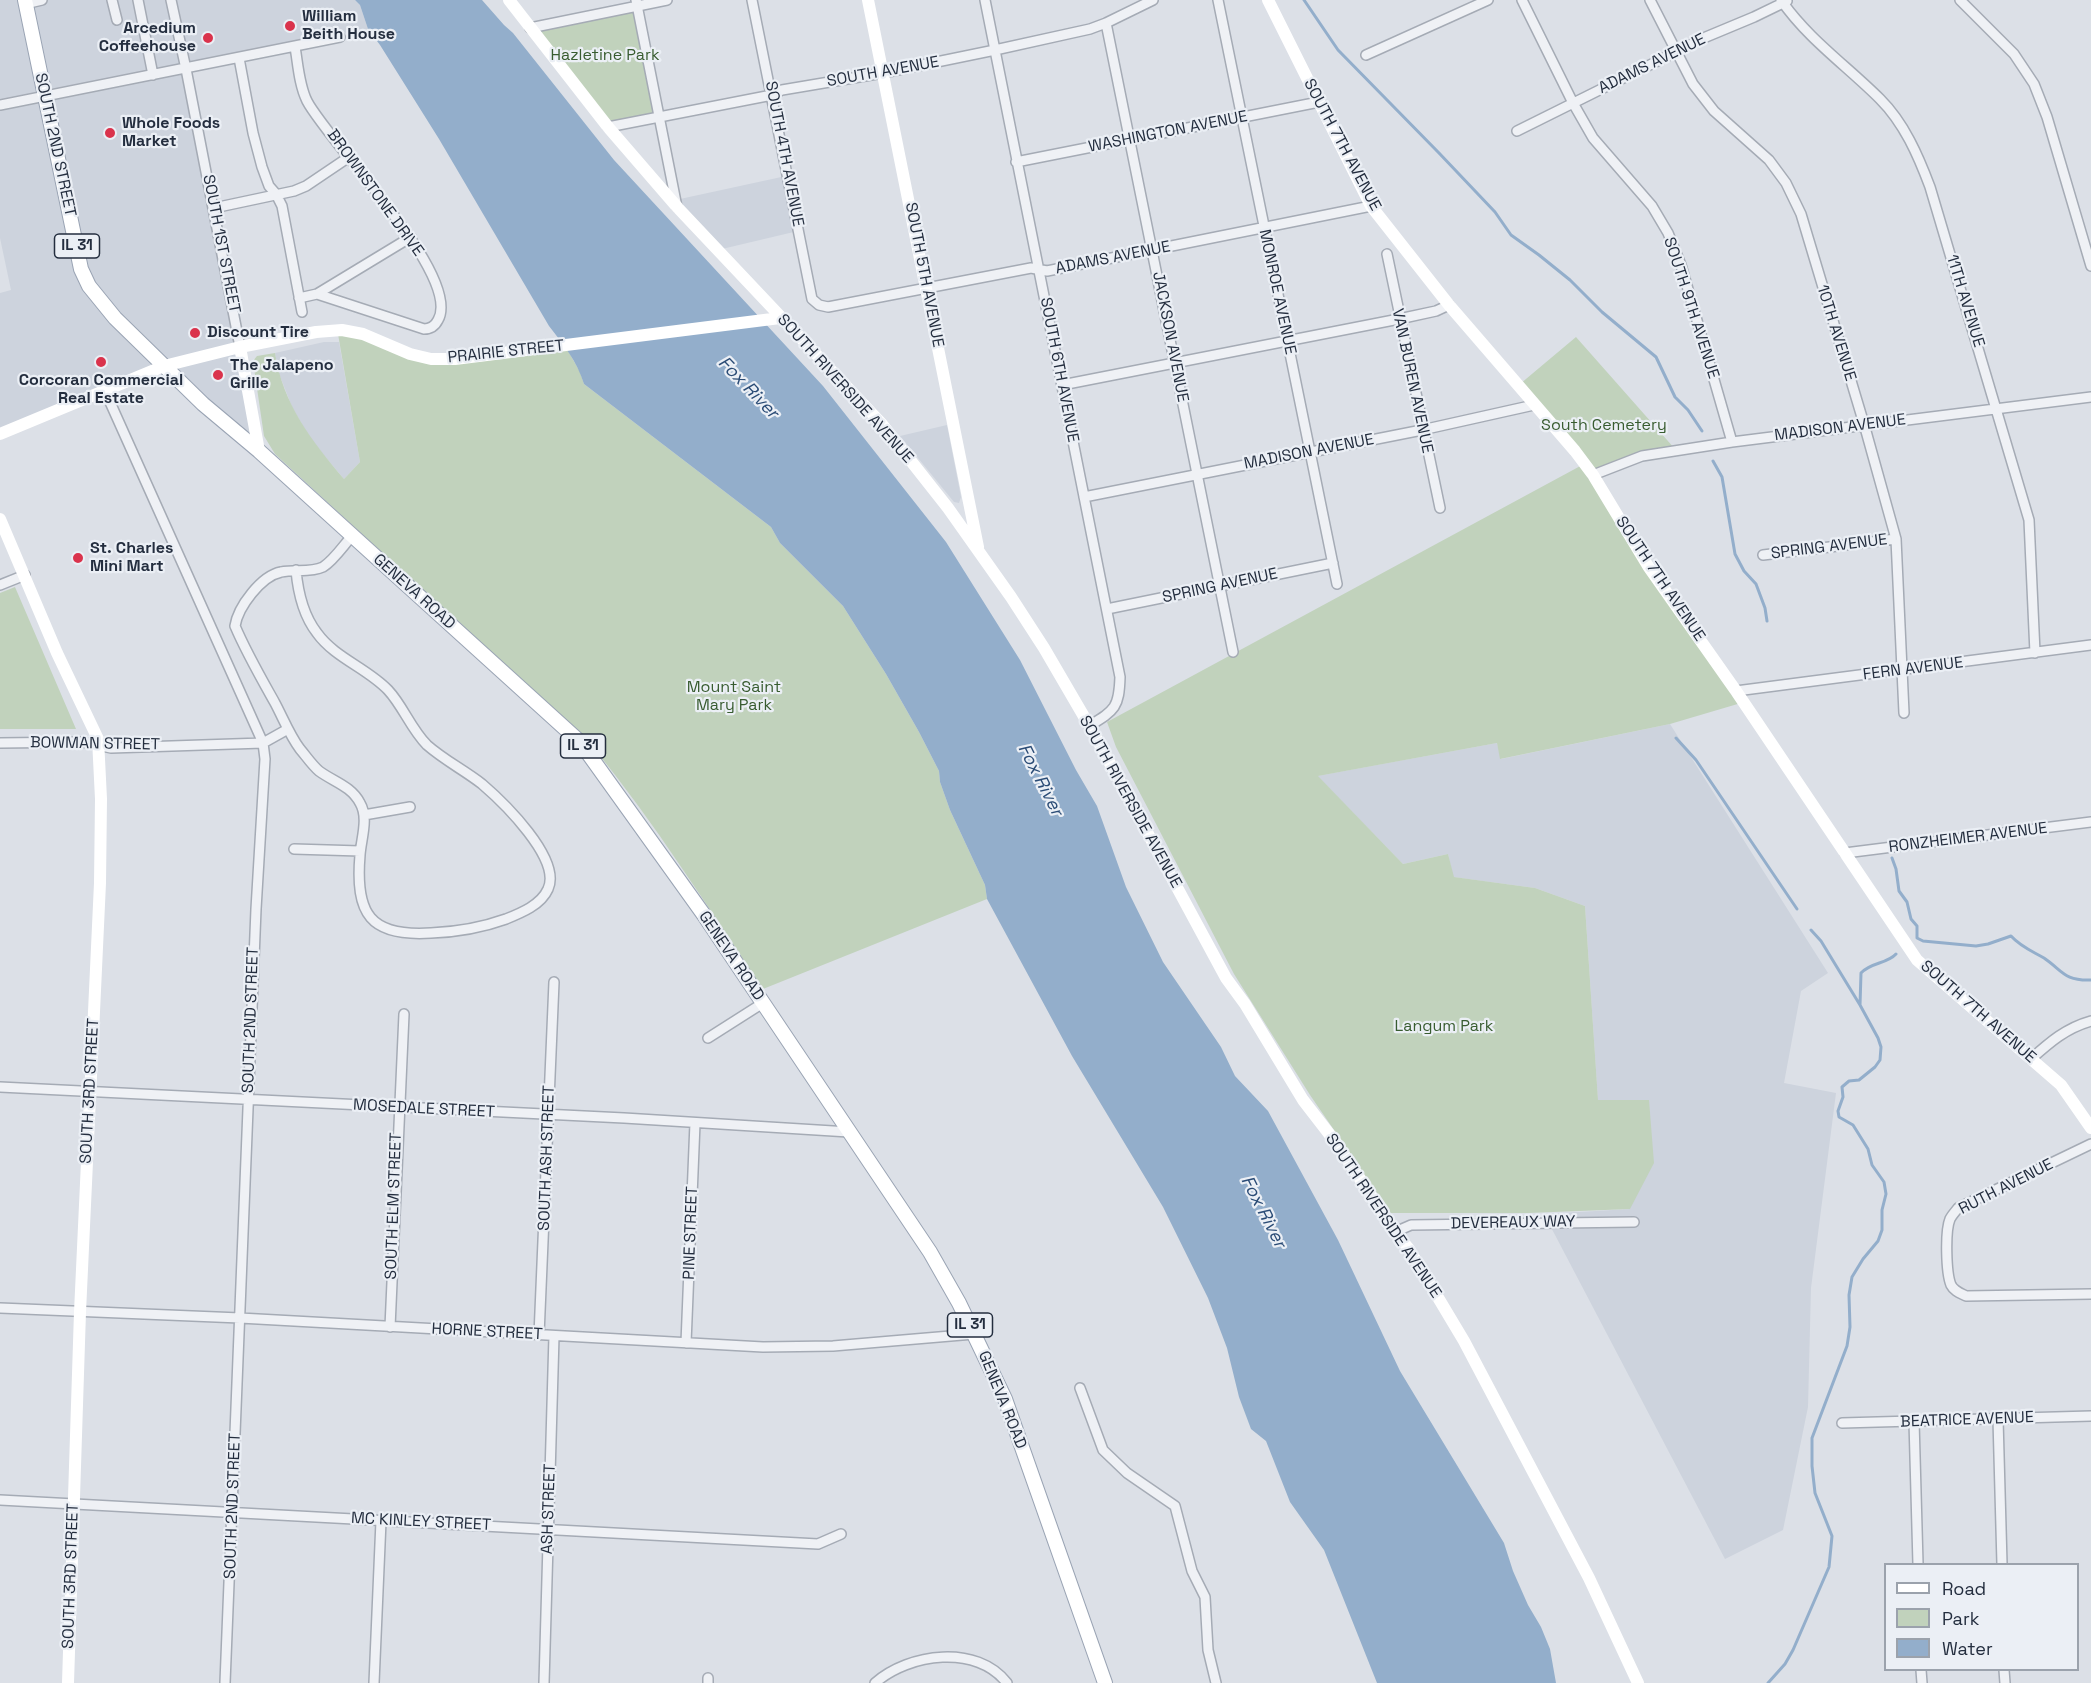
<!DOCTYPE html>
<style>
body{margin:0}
#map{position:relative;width:2091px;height:1683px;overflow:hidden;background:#dce0e7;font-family:"Space Grotesk",sans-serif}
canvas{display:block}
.legend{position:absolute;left:1884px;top:1563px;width:195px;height:108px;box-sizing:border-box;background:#ebeff5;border:2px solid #9ba2ac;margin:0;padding:8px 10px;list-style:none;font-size:18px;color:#242e3f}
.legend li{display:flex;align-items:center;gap:12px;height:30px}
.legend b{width:30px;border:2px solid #9ba2ac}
</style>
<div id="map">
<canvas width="2091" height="1683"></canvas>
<ul class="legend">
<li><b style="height:8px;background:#fff"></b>Road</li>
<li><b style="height:16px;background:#c1d2bc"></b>Park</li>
<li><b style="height:16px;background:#93aecb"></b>Water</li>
</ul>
</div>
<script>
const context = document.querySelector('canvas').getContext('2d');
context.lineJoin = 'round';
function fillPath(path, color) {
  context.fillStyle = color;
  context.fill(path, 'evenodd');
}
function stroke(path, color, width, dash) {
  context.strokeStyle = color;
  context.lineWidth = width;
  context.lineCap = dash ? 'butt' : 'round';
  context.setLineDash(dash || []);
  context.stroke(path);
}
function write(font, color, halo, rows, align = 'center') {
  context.font = font + ' "Space Grotesk",sans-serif';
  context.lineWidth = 4.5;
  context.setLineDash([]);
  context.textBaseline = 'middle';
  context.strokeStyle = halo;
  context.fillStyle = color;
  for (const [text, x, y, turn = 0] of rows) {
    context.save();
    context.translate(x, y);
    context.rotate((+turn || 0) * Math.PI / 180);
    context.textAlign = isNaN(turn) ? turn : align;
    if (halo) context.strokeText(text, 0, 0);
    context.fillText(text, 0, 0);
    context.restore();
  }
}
fillPath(new Path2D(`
 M 0,0 L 22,0 L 43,96 L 0,104 Z
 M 28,0 L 167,0 L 238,345 L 165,363 L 111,306 L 83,268 Z
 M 173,0 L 355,0 L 360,5 L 368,29 L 188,66 Z
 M 42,100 L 79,270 L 159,365 L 0,431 L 0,293 L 11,290 L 0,238 L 0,109 Z
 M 786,176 L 798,231 L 722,249 L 681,207 L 680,199 Z
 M 324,342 L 339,342 L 360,462 L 344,479 L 311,440 L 292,407 L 278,371 L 275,353 Z
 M 239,348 L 256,446 L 168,367 Z
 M 947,425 L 961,497 L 959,503 L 954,502 L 900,436 Z
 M 1670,724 L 1828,973 L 1801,991 L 1784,1083 L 1836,1093 L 1811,1288 L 1808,1407 L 1783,1530 L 1725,1559 L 1544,1214 L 1630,1209 L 1598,1101 L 1585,906 L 1535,888 L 1453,877 L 1448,854 L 1403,864 L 1317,776 L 1497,743 L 1501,759 Z`), '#cdd3dd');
fillPath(new Path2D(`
 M 636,8 L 657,115 L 607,125 L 536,30 Z
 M 338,334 L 364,338 L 407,358 L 567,349 L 580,372 L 584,384 L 771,527 L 780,543 L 843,606 L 886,674 L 919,732 L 939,771 L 940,782 L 950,810 L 985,885 L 987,899 L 763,989 C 708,908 655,823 593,747 L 275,454 L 264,436 L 253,361 L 257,356 L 275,353 C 283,404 311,440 344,479 L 360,462 Z
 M 1576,337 L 1675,449 L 1593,472 L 1520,384 Z
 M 1584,464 L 1741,703 L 1670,724 L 1500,759 L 1497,743 L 1318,776 L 1403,864 L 1448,854 L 1454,877 L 1535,888 L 1585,906 L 1598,1100 L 1649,1100 L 1654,1163 L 1630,1209 L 1528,1213 L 1391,1213 L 1310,1095 L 1234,974 L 1116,747 L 1107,722 Z
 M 15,587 L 76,729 L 0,729 L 0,593 Z`), '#c1d2bc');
fillPath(new Path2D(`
 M 355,0 L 482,0 L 504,25 L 513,33 L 614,160 L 823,386 L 946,542 L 1020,660 L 1076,770 L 1097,806 L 1126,887 L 1163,962 L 1221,1047 L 1235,1076 L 1268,1111 L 1338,1240 L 1400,1371 L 1504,1543 L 1513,1571 L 1528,1605 L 1541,1627 L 1550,1649 L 1556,1683 L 1377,1683 L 1324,1550 L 1290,1502 L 1266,1441 L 1251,1429 L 1239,1397 L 1227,1348 L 1208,1298 L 1163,1207 L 1072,1056 L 987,899 L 985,885 L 950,810 L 940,782 L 939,771 L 919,732 L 886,674 L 843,606 L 780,543 L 771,527 L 584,384 C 577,361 563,344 549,326 L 439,139 L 380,45 L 368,29 L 360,5 Z`), '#93aecb');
stroke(new Path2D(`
 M 1304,0 L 1338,50 L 1439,153 L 1495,212 L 1511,235 L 1539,255 L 1570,280 L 1602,312 L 1656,357 L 1675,397 L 1688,410 L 1702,431
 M 1713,461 L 1722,477 L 1735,554 L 1744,571 L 1756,584 L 1765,608 L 1767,621
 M 1676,738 L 1696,760 L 1797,909
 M 1892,858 L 1896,869 L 1899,891 L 1907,902 L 1911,919 L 1917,926 L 1917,938 L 1923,941 L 1976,946 L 1988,944 L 2011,936 C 2021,947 2032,951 2044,958 C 2063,971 2064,981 2091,980
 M 1860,1005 L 1861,973 C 1871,962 1887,964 1896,954
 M 1768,1683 L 1785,1664 L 1793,1650 L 1829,1567 L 1832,1536 L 1815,1493 L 1812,1466 L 1812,1438 L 1847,1346 L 1850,1327 L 1849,1295 L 1852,1277 L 1863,1259 L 1878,1241 L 1882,1230 L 1882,1210 L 1886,1194 L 1884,1182 L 1872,1165 L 1868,1149 L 1853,1125 L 1839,1117 L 1838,1111 L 1843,1097 L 1842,1087 L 1849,1081 L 1859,1080 L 1875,1067 L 1880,1060 L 1881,1047 L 1878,1038 L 1860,1005 L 1821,941 L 1811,930`), '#93aecb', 3);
const street = new Path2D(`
 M 112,0 L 117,20
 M 138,0 L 153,75
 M 171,0 L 186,69 L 240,347
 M 636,0 L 677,207
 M 752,0 L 812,299 L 819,305 L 828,307 L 1031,268 L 1047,271 L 1371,206
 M 985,0 L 1120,677 C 1119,708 1115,710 1089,726
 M 1218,0 L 1337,584
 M 1522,0 L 1573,103 L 1593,138 L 1652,206 L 1668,233 L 1681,265 L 1732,442
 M 1650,0 L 1693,84 L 1714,111 L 1769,160 L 1786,183 L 1801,214 L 1864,424 L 1896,539 L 1904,713
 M 1781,0 C 1808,39 1847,66 1880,99 C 1904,123 1918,155 1930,187 L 2029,520 L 2035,653
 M 1960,0 L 2014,54 L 2034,84 L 2047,117 L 2091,266
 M 25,4 L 42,0
 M 1106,23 L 1233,652
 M 530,28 L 667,0
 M 295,47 C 298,64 299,85 307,101 C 328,142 463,276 438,320 C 435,326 430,329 424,329 L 317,294
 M 1366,55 L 1488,0
 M 239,58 L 253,133 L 262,167 L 269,186 L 276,194 L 282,206 L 302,312
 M 0,105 L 340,37
 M 608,127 L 772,95 L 782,90 L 883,73 L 995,50 L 1090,29 L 1106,23 L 1153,0
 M 1517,131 L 1706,37 L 1754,17 L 1787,1
 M 1016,162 L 1319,102
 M 214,208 L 294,191 L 306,186 L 349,157
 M 1387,254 L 1440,508
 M 299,298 L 317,294 L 411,237
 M 1062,385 L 1399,319 L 1436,311 L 1449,305
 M 105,391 L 263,743 L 265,759 L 256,909 L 225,1683
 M 1593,475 L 1642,456 L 1732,442 L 2091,397
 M 1084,497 L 1422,430 L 1534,405
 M 1763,555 L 1896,539
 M 296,570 C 298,593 303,615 317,633 C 335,658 367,668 388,690 C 403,706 411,729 427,745 C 444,760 464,770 482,784 C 503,802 562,859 548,889 C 541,905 521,913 506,919 C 481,928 457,932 431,933 C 370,937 355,914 360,855 C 361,839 369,818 360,803 C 351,786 334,782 319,771 C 312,765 306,756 300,749 C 290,736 283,718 275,703 C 261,678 246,652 235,626 C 238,607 261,576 281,572 C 294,569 311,573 323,567 C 334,560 343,546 352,536
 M 0,585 L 25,575
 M 1107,609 L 1333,563
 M 1736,691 L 2091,645
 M 0,743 L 83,742 L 111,748 L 263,743 L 288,729
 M 364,815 L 410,807
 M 294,849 L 360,851
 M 1845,853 L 2091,822
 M 708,1038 L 763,1003
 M 2031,1059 C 2050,1042 2066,1028 2091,1021
 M 0,1087 L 624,1118 L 849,1132
 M 2091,1144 L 1958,1208 C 1956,1211 1952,1215 1950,1219 C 1945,1231 1946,1273 1951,1285 C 1954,1291 1960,1293 1966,1296 L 2091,1294
 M 1395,1232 L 1411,1225 L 1634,1222
 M 0,1308 L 240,1318 L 763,1347 L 833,1346 L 974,1334
 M 390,1327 L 404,1014
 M 539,1335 L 554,982
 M 686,1343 L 695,1123
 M 1080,1388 L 1103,1450 L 1127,1473 L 1175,1506 L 1192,1571 L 1205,1597 L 1208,1650 L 1216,1683
 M 1998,1419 L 2002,1564
 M 1914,1421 L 1918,1564
 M 1842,1423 L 2091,1416
 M 0,1500 L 818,1544 L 841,1534
 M 1921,1670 L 1922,1683
 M 2004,1670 L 2005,1683
 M 708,1678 L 708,1683
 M 374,1683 L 381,1521
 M 544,1683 L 554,1336
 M 875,1683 C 909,1653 977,1644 1007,1683`);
const primary = new Path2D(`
 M 25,0 L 81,269 L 89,286 L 115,318 L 203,404 L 259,451 L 580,742 L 704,915 L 930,1252 L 959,1303 L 1005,1399 L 1105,1683`);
stroke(street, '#a5abb5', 12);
stroke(primary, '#9aa4b4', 16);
stroke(street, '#eff1f5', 9);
stroke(new Path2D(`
 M 509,0 L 608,127 L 678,208 L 881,423 L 948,508 L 1011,597 L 1044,648 L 1093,732 L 1226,978 L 1245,1004 L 1303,1100 L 1337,1144 L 1395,1232 L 1409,1249 L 1464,1341 L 1589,1578 L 1638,1683
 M 868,0 L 978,547
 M 1268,0 L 1371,206 L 1449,305 L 1575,451 L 1593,475 L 1648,566 L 1736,691 L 1917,960 L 2061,1085 L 2091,1128
 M 240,347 L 259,451
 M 0,434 L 164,366 L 240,347 L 316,332 L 342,330 L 363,334 L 410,354 L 431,359 L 455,359 L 780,318
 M 0,519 L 57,653 L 98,739 L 101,799 L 100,883 L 80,1312 L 68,1683`), '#fff', 12);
stroke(primary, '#fff', 14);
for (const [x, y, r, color] of [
 [290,26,6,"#da334c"],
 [208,38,6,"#da334c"],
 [110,133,6,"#da334c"],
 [195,333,6,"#da334c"],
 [101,362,6,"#da334c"],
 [218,375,6,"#da334c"],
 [78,558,6,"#da334c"]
]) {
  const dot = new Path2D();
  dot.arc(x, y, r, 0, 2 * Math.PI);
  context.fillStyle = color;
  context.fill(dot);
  stroke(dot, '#ebeff5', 2);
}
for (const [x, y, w] of [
 [77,246,45],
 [583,746,45],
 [970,1325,45]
]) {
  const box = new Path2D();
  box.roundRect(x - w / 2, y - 12, w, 24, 4.5);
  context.fillStyle = '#ebeff5';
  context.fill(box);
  stroke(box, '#242e3f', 1.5);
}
write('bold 15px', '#242e3f', null, [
 ["IL 31",77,246],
 ["IL 31",583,746],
 ["IL 31",970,1325]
]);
write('bold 16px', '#242e3f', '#ebeff5', [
 ["William",302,17],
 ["Beith House",302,35],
 ["Arcedium",196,29,"right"],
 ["Coffeehouse",196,47,"right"],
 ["Whole Foods",122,124],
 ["Market",122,142],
 ["Discount Tire",207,333],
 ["The Jalapeno",230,366],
 ["Grille",230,384],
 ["Corcoran Commercial",101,381,"center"],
 ["Real Estate",101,399,"center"],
 ["St. Charles",90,549],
 ["Mini Mart",90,567]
], 'left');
write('16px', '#385c30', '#ebeff5', [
 ["Hazletine Park",605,56],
 ["South Cemetery",1604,426],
 ["Mount Saint",734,688],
 ["Mary Park",734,706],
 ["Langum Park",1444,1027]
]);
write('16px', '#242e3f', '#ebeff5', [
 ["ADAMS AVENUE",1652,64,-26],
 ["SOUTH AVENUE",883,72,-10],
 ["WASHINGTON AVENUE",1168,132,-11],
 ["SOUTH 2ND STREET",55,145,78],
 ["SOUTH 7TH AVENUE",1342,145,62],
 ["SOUTH 4TH AVENUE",784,154,79],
 ["BROWNSTONE DRIVE",375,193,54],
 ["SOUTH 1ST STREET",221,244,79],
 ["ADAMS AVENUE",1113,258,-11],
 ["SOUTH 5TH AVENUE",924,275,79],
 ["MONROE AVENUE",1277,292,78],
 ["11TH AVENUE",1965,301,73],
 ["SOUTH 9TH AVENUE",1691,308,72],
 ["10TH AVENUE",1836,333,73],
 ["JACKSON AVENUE",1170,337,79],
 ["PRAIRIE STREET",506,352,-6],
 ["SOUTH 6TH AVENUE",1059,370,79],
 ["VAN BUREN AVENUE",1412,381,78],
 ["SOUTH RIVERSIDE AVENUE",845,389,48],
 ["MADISON AVENUE",1840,428,-7],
 ["MADISON AVENUE",1309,452,-11],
 ["SPRING AVENUE",1829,547,-7],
 ["SOUTH 7TH AVENUE",1660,579,56],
 ["SPRING AVENUE",1220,586,-12],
 ["GENEVA ROAD",414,592,42],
 ["FERN AVENUE",1913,669,-7],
 ["BOWMAN STREET",95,744,1],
 ["SOUTH RIVERSIDE AVENUE",1130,802,61],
 ["RONZHEIMER AVENUE",1968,838,-7],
 ["GENEVA ROAD",731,956,56],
 ["SOUTH 7TH AVENUE",1978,1012,41],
 ["SOUTH 2ND STREET",251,1020,-88],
 ["SOUTH 3RD STREET",90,1091,-87],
 ["MOSEDALE STREET",424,1109,3],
 ["SOUTH ASH STREET",547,1158,-88],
 ["RUTH AVENUE",2006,1187,-27],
 ["SOUTH ELM STREET",394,1206,-88],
 ["SOUTH RIVERSIDE AVENUE",1383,1216,56],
 ["DEVEREAUX WAY",1513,1223,-1],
 ["PINE STREET",691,1233,-88],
 ["HORNE STREET",487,1332,3],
 ["GENEVA ROAD",1002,1400,68],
 ["BEATRICE AVENUE",1967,1420,-2],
 ["SOUTH 2ND STREET",233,1506,-88],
 ["ASH STREET",549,1509,-88],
 ["MC KINLEY STREET",421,1522,3],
 ["SOUTH 3RD STREET",71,1576,-88]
]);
write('italic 18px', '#2b4c76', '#ebeff5', [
 ["Fox River",748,388,46],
 ["Fox River",1040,780,63],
 ["Fox River",1263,1212,63]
]);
</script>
